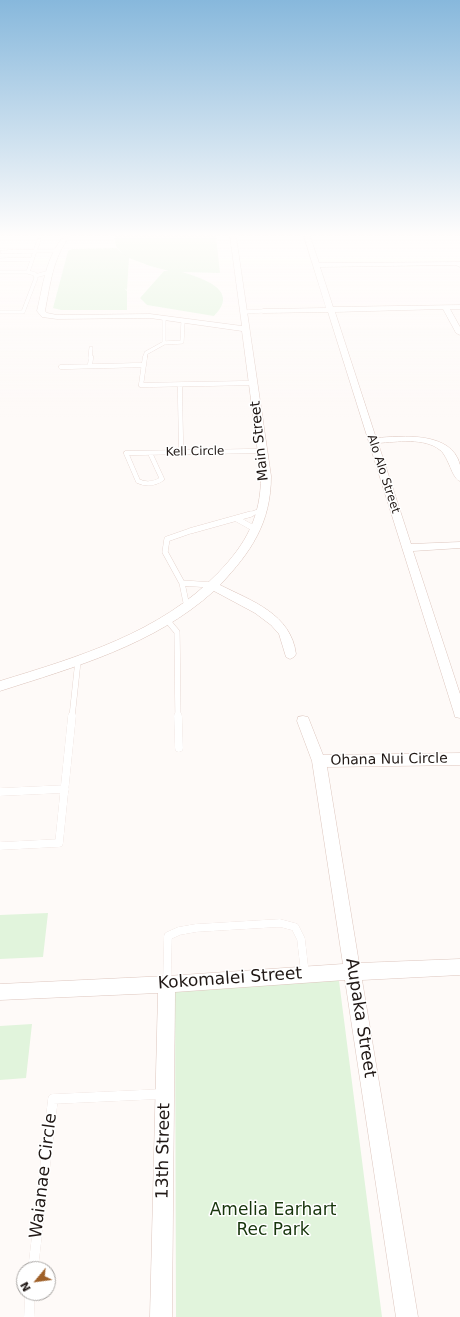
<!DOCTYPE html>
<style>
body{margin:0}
#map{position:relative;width:460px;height:1317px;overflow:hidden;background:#fefaf8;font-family:"DejaVu Sans",sans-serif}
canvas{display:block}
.north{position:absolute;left:16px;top:1261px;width:40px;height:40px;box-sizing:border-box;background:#fff;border:1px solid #a6a3a1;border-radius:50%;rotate:241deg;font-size:11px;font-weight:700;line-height:16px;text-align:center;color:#201815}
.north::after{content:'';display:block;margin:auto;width:14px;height:18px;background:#9f6028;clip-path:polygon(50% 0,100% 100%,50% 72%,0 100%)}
</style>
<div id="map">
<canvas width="460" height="1317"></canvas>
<div class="north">N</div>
</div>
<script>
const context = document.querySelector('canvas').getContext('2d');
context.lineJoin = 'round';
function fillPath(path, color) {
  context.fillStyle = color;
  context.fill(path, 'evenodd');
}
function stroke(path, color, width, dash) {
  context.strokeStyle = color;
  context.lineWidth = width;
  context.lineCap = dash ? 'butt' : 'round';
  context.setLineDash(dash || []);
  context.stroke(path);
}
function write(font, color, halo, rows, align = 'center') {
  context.font = font + ' "DejaVu Sans",sans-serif';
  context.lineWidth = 3;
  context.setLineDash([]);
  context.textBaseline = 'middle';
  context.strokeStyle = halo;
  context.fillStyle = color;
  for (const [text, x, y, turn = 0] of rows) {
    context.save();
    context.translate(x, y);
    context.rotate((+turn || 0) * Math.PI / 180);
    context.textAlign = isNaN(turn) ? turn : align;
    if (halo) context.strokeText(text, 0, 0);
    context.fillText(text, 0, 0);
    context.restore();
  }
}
fillPath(new Path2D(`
 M 115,236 L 216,236 L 220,273 L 182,272 C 202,278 241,290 214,316 L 147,305 L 140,298 L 164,271 L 169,271 L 150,266 L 129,258 L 127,290 L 124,288 L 127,291 L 127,310 L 61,310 L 53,308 L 68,251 L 72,249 L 116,248 L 127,257 C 120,251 113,246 115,236 Z
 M 48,913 L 43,957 L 0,959 L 0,915 Z
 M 338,973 L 382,1317 L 176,1317 L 175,991 Z
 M 32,1024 L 26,1078 L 0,1080 L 0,1026 Z`), '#e1f4dc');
const serviceFar4 = new Path2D(`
 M 2,252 L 35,251 L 39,240
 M 0,260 L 32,259
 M 0,272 L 28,272 L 35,274 L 36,278 L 23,312 L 0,312
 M 28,272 L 35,251 L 57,251
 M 35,276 L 50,272
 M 244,312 L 263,311
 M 164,343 L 182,342 L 183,322
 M 90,358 L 91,348
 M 145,358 L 146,353 L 164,343 L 164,319`);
const serviceFar3 = new Path2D(`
 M 145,357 L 141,385 L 254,383
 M 90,366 L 91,357
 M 61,367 L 144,365
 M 180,385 L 181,452
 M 150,453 L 162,479 C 154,484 146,485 138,481 L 126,453 L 263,451
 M 248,515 L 262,510`);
const serviceFar2 = new Path2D(`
 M 237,519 L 255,529
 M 182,583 L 212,585
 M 187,607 L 182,583 L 165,552 L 167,539 L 190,531 L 251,514
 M 167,620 L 177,632 L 178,717
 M 72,717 L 78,661`);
const serviceFar1 = new Path2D(`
 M 178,716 L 179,748
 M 0,792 L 65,789
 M 0,846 L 59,843 L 72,716
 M 167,979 L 168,936 L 179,931 L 196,928 L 280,923 L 295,927 L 301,939 L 305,974`);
const service = new Path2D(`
 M 167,983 L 167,978
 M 33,1269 L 53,1099 L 162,1094
 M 29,1317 L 30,1293`);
const minor = new Path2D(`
 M 64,236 L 70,236 C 53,257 50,285 45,311 L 47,313 L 57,315 L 150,314 L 242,326 L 230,236 L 236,236 L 271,476 C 271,523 251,552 220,585 C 252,601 291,614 296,654 L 294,657 L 290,659 L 286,657 L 279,634 L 271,625 L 255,613 L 214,591 C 154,645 75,667 0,691 L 0,681 C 78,657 160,633 218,573 C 246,544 261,517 261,476 L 242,331 L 150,318 L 57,319 L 42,317 L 37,311 C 43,286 46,256 64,236 Z
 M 304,236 L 310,236 L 319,263 L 460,262 L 460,267 L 456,265 L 320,267 L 333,307 L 460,305 L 460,309 L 450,309 L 460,327 L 460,335 L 456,333 L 443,309 L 335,312 L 376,438 C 402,436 452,431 460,465 C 460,470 460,476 460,481 C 452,479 449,457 440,450 C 424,437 397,442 378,443 L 411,544 L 460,542 L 460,548 L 413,551 L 460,694 L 460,718 L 455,717 L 454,713 L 328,312 L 263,313 L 259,311 L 263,309 L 326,308 Z
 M 303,716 L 308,717 L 323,755 L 460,753 L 460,765 L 327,767 L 359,963 L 460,959 L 460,975 L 362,980 L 418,1317 L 396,1317 L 345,980 L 175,992 L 172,1317 L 150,1317 L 158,993 L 0,1000 L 0,984 L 167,976 L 343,964 L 312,761 L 297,721 L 298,717 Z`);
stroke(serviceFar4, '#ddc6be', 4);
stroke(serviceFar3, '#ddc6be', 5);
stroke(serviceFar2, '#ddc6be', 6);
stroke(serviceFar1, '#ddc6be', 8);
stroke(service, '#ddc6be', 10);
stroke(minor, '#ddc6be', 1);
stroke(serviceFar4, '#fff', 3.5);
stroke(serviceFar3, '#fff', 4.5);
stroke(serviceFar2, '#fff', 5.5);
stroke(serviceFar1, '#fff', 8);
stroke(service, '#fff', 10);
fillPath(minor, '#fff');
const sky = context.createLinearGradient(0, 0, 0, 420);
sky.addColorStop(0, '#87b8dc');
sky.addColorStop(0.56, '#fffdfc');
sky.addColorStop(1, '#fffdfc00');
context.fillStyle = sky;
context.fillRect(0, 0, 460, 420);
write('12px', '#201815', '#fff', [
 ["Kell Circle",195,452,-1],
 ["Alo Alo Street",383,474,72]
]);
write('14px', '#201815', '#fff', [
 ["Main Street",260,441,-96],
 ["Ohana Nui Circle",389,760,-1]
]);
write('17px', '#201815', '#fff', [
 ["Kokomalei Street",230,979,-4],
 ["Aupaka Street",360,1018,81],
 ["13th Street",164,1151,-89],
 ["Waianae Circle",44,1176,-83]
]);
write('17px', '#16340b', '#fff', [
 ["Amelia Earhart",273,1211],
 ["Rec Park",273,1231]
]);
</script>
